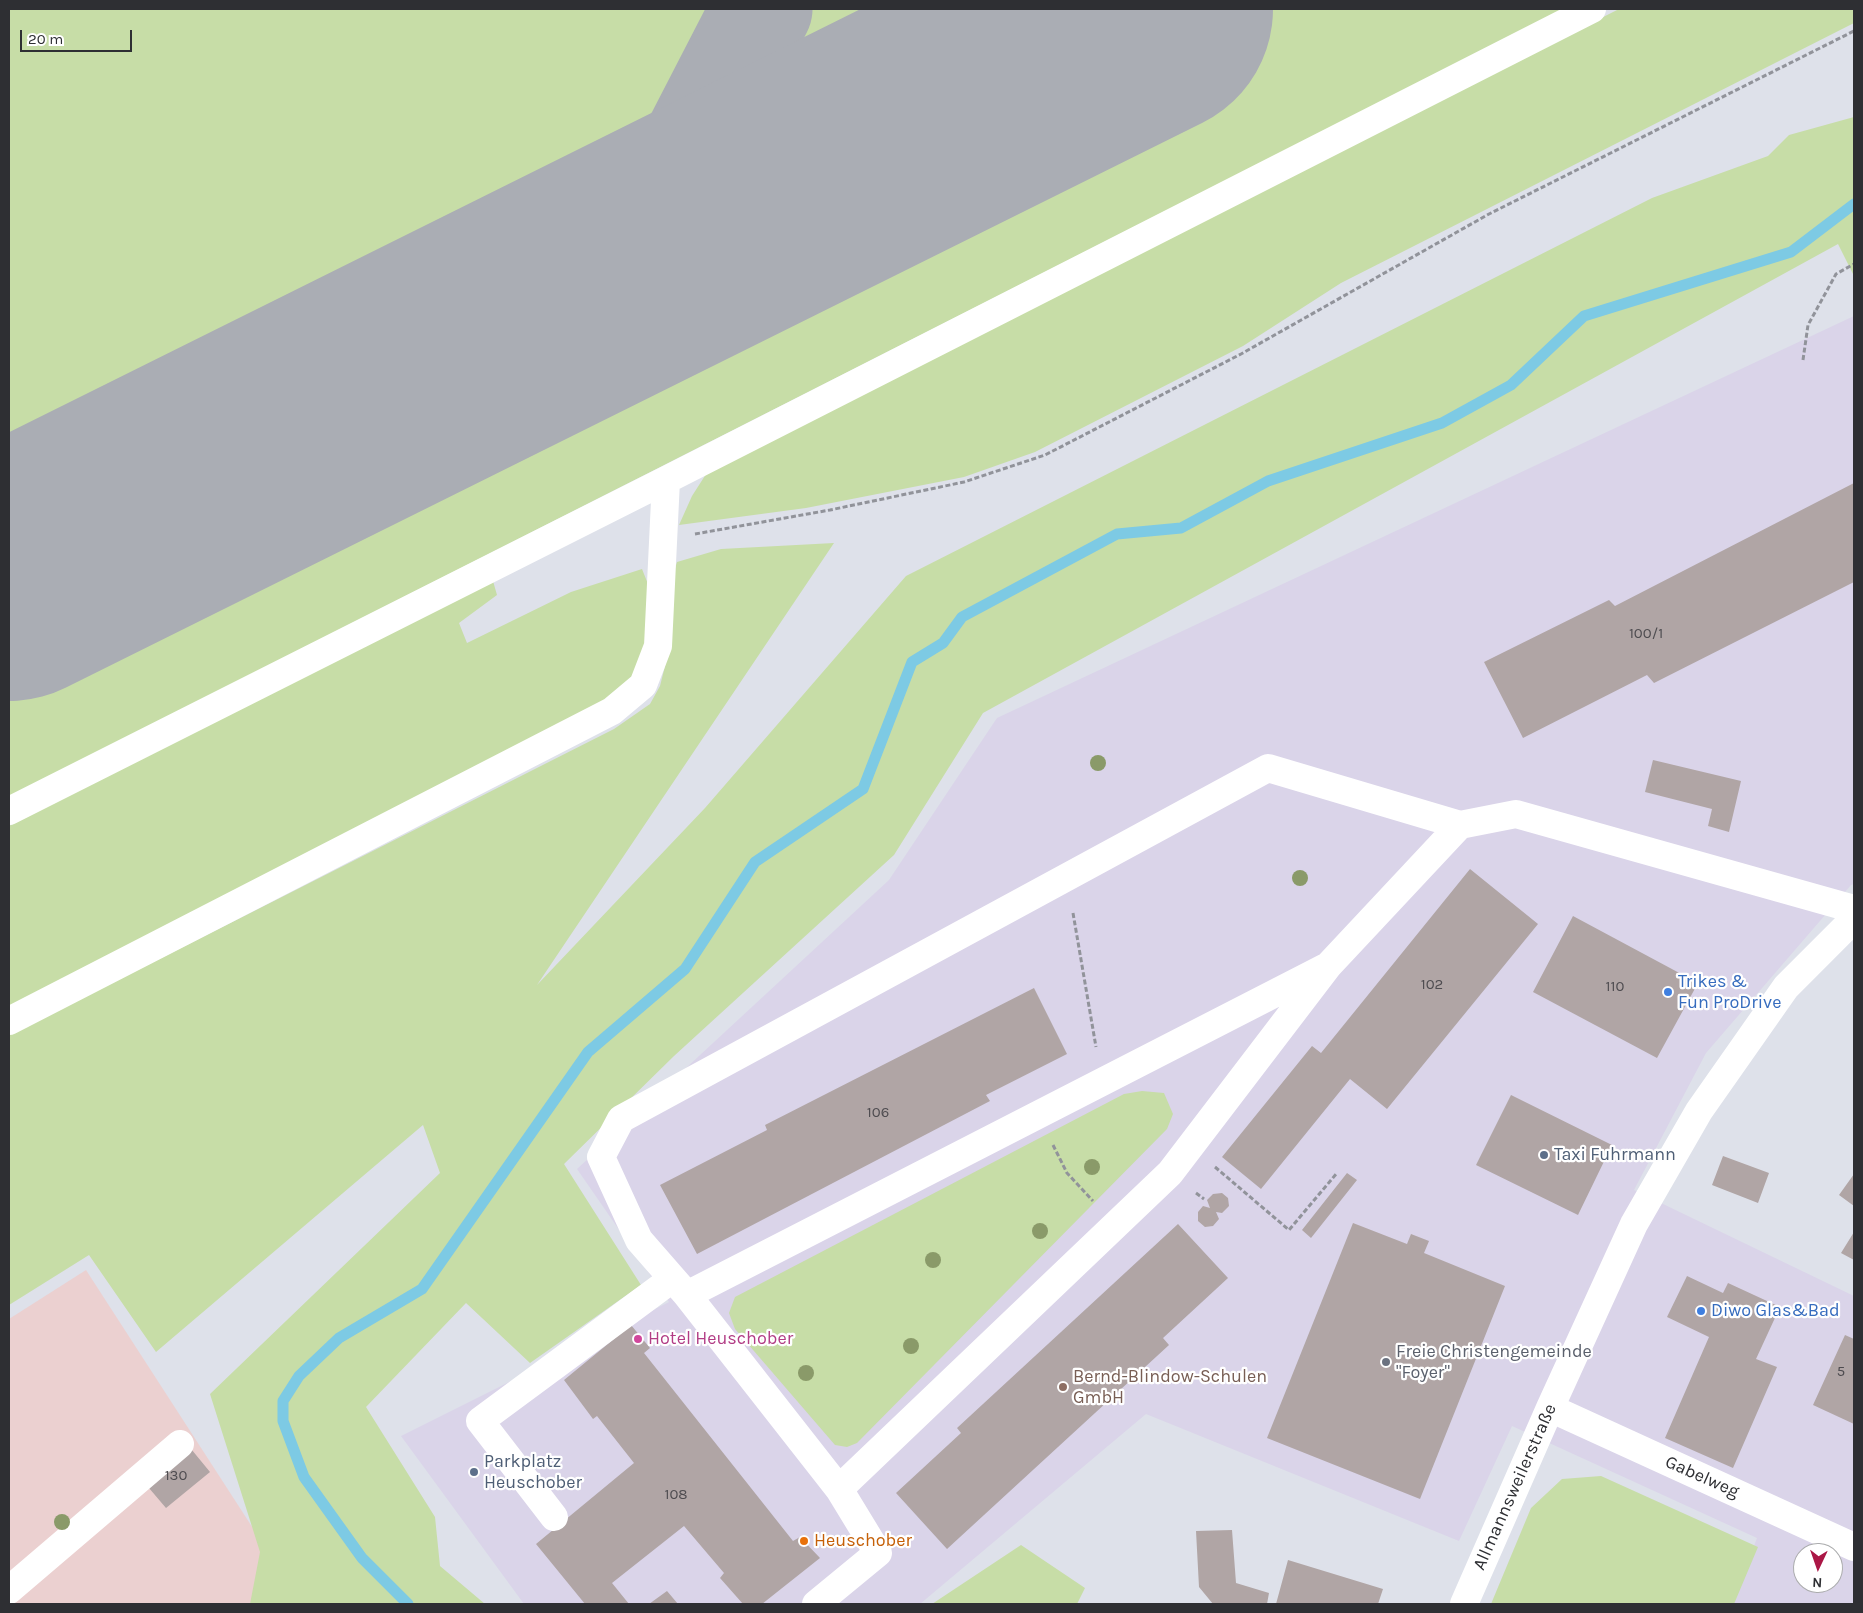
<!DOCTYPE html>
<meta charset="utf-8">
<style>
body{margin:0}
#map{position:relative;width:1863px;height:1613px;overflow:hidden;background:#dee1ea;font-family:Karla,sans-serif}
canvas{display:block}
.frame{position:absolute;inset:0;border:10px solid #2e2f33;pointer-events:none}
.north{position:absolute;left:1793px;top:1543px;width:50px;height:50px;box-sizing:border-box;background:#fff;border:1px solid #abacad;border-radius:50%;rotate:183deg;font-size:14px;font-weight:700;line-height:20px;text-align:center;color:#2e2f33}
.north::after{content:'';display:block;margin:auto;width:18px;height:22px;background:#ab1746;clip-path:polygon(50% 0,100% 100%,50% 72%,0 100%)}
.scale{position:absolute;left:20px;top:30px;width:112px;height:22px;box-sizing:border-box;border:2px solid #2e2f33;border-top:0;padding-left:6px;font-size:15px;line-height:18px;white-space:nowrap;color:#2e2f33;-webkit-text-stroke:4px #fff;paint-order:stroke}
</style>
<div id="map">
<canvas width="1863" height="1613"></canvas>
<div class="frame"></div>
<div class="north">N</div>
<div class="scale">20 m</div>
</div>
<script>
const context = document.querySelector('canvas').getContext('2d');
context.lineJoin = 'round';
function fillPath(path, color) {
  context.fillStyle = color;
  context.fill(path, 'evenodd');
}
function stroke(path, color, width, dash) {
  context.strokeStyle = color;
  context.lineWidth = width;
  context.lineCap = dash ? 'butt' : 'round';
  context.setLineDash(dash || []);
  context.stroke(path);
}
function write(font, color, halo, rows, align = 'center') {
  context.font = font + ' Karla,sans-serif';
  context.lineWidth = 4.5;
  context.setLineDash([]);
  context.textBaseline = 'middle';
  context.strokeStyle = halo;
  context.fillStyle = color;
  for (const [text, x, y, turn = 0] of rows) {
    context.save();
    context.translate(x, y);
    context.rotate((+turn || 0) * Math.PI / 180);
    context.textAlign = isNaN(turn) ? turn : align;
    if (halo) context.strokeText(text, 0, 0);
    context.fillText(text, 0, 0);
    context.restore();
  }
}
fillPath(new Path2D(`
 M 1854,316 L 1854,884 L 1851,885 L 1706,1053 L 1634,1190 L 1854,1296 L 1854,1604 L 1733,1604 L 1757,1538 L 1512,1426 L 1459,1541 L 1146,1414 L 920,1604 L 524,1604 L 401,1436 L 669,1302 L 577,1169 L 889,880 L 997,718 ZM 1803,1553 L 1833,1553 L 1833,1583 L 1803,1583 Z`), '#dad4e9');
fillPath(new Path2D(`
 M 86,1270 L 302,1604 L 9,1604 L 9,1319 Z`), '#ebd0d0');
fillPath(new Path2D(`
 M 9,9 L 1564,9 L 9,797 Z
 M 1619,9 L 1854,9 L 1854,23 L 1341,283 L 1243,346 L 1035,452 L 964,477 L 806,508 L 679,525 L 692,496 L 708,471 Z
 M 1854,117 L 1854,276 L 1838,244 L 983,713 L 894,855 L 674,1056 L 564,1164 L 641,1285 L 530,1363 L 466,1303 L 366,1407 L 435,1517 L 440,1566 L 485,1604 L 250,1604 L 260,1552 L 210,1394 L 440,1173 L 423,1125 L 156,1352 L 89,1255 L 9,1305 L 9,1035 L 614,729 L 650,704 L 660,686 L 669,650 L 670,584 L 677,562 L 721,549 L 834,543 L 537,985 L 705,808 L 906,576 L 1652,198 L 1768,156 L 1789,135 Z
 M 642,569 L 648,584 L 650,643 L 628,683 L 608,703 L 9,1008 L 9,826 L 493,581 L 497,595 L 459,623 L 467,643 L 571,592 Z
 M 1142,1091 L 1164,1093 L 1173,1114 L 1167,1129 L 857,1443 L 847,1447 L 835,1445 L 735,1329 L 729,1313 L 735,1297 L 1124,1094 Z
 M 1601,1476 L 1758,1547 L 1734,1604 L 1491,1604 L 1531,1508 L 1562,1479 Z
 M 1021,1545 L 1085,1588 L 1077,1604 L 932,1604 Z`), '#c7dda7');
stroke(new Path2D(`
 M 408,1604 L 362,1558 L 304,1477 L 283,1421 L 283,1401 L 299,1376 L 339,1338 L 422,1289 L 588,1052 L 685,969 L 755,862 L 863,789 L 912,662 L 943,643 L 962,617 L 1117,534 L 1181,528 L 1268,481 L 1442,423 L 1511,385 L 1584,316 L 1791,252 L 1854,204`), '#7dcae4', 11);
stroke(new Path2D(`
 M 630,265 L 762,9`), '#aaadb4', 101);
stroke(new Path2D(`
 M 9,574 L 1146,9`), '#aaadb4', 254);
fillPath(new Path2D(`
 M 1854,483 L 1854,582 L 1654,683 L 1647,675 L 1523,738 L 1484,662 L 1609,600 L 1615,606 Z
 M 1653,760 L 1741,781 L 1729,832 L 1708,826 L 1712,809 L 1645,792 Z
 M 1470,869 L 1538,924 L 1387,1109 L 1350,1079 L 1261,1189 L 1222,1157 L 1312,1046 L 1321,1053 Z
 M 1573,916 L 1698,983 L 1657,1058 L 1533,992 Z
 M 1034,988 L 1067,1054 L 986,1095 L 990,1101 L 697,1254 L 660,1185 L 767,1130 L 765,1125 Z
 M 1511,1095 L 1612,1145 L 1578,1215 L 1476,1165 Z
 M 1723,1156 L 1769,1173 L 1758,1203 L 1712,1185 Z
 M 1347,1173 L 1357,1180 L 1311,1238 L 1302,1230 Z
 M 1854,1174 L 1854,1206 L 1839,1195 Z
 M 1222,1193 L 1228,1198 L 1229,1206 L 1222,1213 L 1216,1212 L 1219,1219 L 1213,1226 L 1205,1227 L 1198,1221 L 1198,1212 L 1203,1206 L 1210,1208 L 1207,1200 L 1213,1194 Z
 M 1353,1223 L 1407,1244 L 1411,1234 L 1429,1241 L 1424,1253 L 1505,1286 L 1420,1499 L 1267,1438 Z
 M 1178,1224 L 1228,1278 L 1163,1338 L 1169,1345 L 947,1549 L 896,1493 L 961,1433 L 957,1428 Z
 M 1854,1232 L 1854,1260 L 1841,1253 Z
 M 1687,1276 L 1723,1293 L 1728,1283 L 1780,1307 L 1756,1359 L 1777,1367 L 1733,1468 L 1665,1438 L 1709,1337 L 1667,1317 Z
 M 631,1325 L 650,1348 L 644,1353 L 793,1541 L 800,1537 L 820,1558 L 762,1604 L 743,1604 L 720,1578 L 724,1573 L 684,1526 L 612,1583 L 629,1604 L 585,1604 L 536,1544 L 634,1463 L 597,1416 L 593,1419 L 564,1380 Z
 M 1845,1335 L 1854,1339 L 1854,1424 L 1813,1405 Z
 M 187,1444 L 210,1472 L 166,1508 L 143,1481 Z
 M 1232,1530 L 1236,1583 L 1269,1593 L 1267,1604 L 1213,1604 L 1199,1587 L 1196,1531 Z
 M 1288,1560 L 1383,1589 L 1378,1604 L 1276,1604 Z
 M 667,1591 L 678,1604 L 649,1604 Z`), '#b0a5a5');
stroke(new Path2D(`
 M 1803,360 L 1808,325 L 1836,274 L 1854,264
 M 695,534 L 830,510 L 964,482 L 1045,455 L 1241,354 L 1489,214 L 1854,31
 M 1073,913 L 1096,1047
 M 1053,1145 L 1067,1173 L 1093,1201
 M 1215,1167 L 1289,1230 L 1337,1173
 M 1196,1193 L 1204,1199`), '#91939a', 3, [5, 2.5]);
stroke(new Path2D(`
 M 9,811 L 666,480 L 1592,9
 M 1328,966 L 687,1295 L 839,1489 L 1170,1173 L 1328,966 L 1460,825
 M 9,1021 L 612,711 L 643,685 L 658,646 L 666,480
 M 687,1295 L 639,1240 L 601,1157 L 621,1119 L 1268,768 L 1460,825 L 1516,814 L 1854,909
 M 1550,1408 L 1854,1547
 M 554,1517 L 480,1421 L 672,1279
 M 9,1590 L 180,1444
 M 816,1604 L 878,1553 L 839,1489
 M 1464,1604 L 1550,1408 L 1634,1224 L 1699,1111 L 1786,987 L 1854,919`), '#fff', 28);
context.fillStyle = '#8a9a69';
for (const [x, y] of [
 [1098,763],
 [1300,878],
 [1092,1167],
 [1040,1231],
 [933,1260],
 [911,1346],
 [806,1373],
 [62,1522]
]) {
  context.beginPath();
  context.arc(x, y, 8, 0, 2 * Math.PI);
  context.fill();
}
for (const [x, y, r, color] of [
 [1668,992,5,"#3f7fe0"],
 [1544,1155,5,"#5c6f8a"],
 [1701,1311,5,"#3f7fe0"],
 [638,1339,5,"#d1479c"],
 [1386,1362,5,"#6b7280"],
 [1063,1387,5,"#8d6e63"],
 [474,1472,5,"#5c6f8a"],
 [804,1541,5,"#e8710a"]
]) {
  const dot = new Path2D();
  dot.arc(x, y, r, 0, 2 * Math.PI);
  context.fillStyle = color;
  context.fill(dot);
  stroke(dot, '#fff', 2);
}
write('15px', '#4e4c50', null, [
 ["100/1",1646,634],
 ["102",1432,985],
 ["110",1615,987],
 ["106",878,1113],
 ["5",1841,1372],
 ["130",176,1476],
 ["108",676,1495]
]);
write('18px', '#366cbe', '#fff', [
 ["Trikes &",1678,982],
 ["Fun ProDrive",1678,1003],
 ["Diwo Glas&Bad",1711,1311]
], 'left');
write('18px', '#4e5e75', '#fff', [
 ["Taxi Fuhrmann",1554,1155],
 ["Parkplatz",484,1462],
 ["Heuschober",484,1483]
], 'left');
write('18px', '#b23c85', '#fff', [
 ["Hotel Heuschober",648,1339]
], 'left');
write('18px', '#5b616d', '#fff', [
 ["Freie Christengemeinde",1396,1352],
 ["\"Foyer\"",1396,1373]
], 'left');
write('18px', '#785e54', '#fff', [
 ["Bernd-Blindow-Schulen",1073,1377],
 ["GmbH",1073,1398]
], 'left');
write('18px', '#2e2f33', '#fff', [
 ["Gabelweg",1702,1477,24],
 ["Allmannsweilerstraße",1515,1487,-66]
]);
write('18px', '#c56008', '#fff', [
 ["Heuschober",814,1541]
], 'left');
</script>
